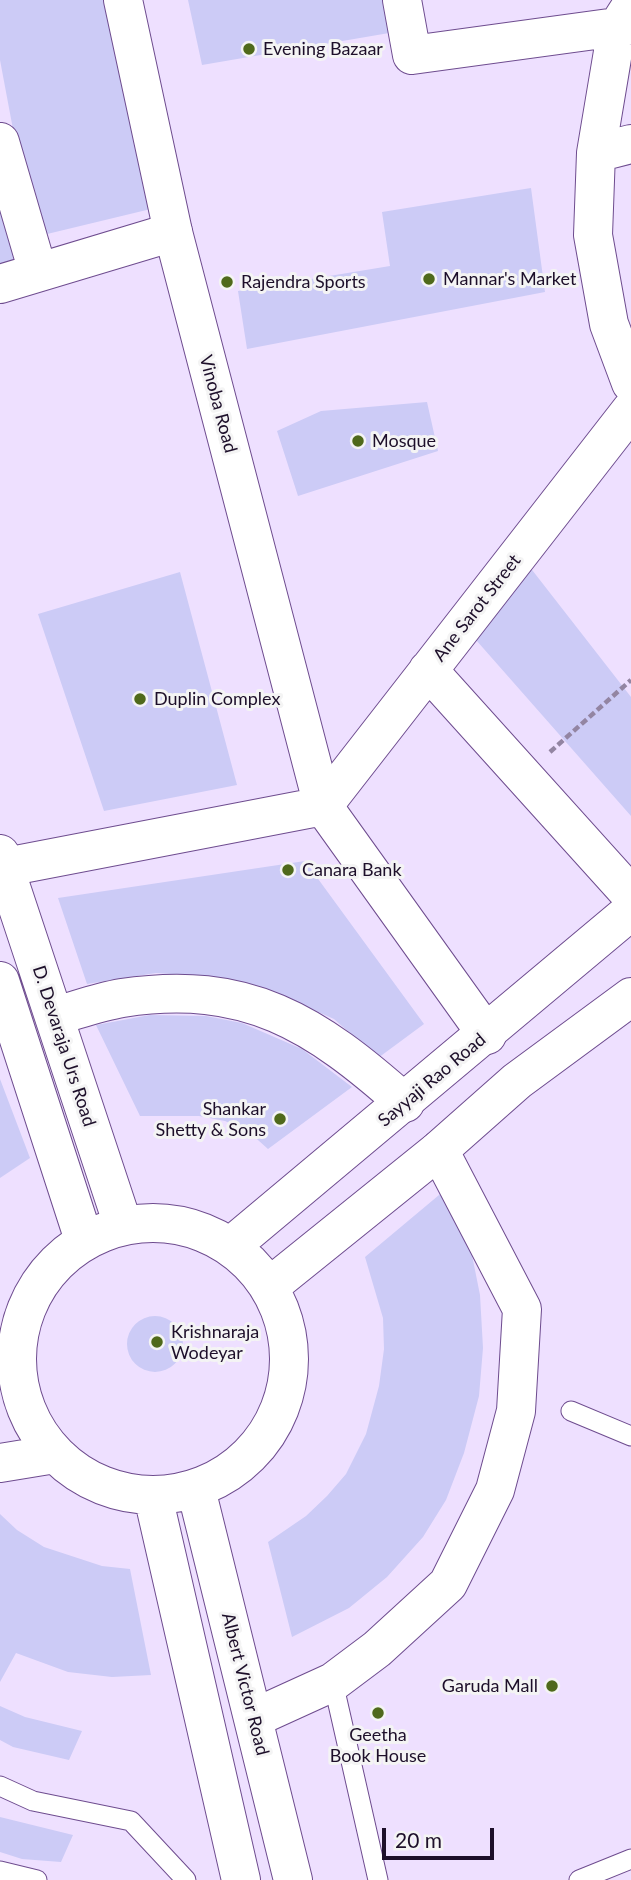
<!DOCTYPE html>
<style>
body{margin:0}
#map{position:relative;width:631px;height:1880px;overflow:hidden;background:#eee0ff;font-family:Lato,sans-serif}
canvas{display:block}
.scale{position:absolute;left:382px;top:1828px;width:112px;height:32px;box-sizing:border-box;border:4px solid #1d0f2a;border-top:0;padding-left:9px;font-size:21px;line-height:24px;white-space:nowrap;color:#1d0f2a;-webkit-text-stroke:5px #f4f4f4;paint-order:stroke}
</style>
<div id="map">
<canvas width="631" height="1880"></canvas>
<div class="scale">20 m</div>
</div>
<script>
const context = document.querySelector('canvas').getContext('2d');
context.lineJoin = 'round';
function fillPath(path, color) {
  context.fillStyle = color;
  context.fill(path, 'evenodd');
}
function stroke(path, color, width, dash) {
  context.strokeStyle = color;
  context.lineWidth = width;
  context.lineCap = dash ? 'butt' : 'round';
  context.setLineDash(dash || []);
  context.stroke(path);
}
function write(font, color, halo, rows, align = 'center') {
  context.font = font + ' Lato,sans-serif';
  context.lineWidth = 6;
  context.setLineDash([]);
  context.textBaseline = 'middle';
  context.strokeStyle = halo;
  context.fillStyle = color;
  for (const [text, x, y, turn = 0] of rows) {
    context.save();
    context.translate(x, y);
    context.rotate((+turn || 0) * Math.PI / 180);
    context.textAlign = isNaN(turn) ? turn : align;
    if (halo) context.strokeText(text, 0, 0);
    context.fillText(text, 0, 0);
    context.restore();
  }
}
fillPath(new Path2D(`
 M 0,0 L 116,0 L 159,207 L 43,235 L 21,172 L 0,60 Z
 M 188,0 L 389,0 L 395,32 L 202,65 Z
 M 531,188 L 545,292 L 247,349 L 238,291 L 390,266 L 382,212 Z
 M 0,192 L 20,262 L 0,268 Z
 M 427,402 L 438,451 L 298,496 L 277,431 L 321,411 Z
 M 529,566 L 631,697 L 631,816 L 454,615 Z
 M 180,572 L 237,785 L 104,811 L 38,614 Z
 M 305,861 L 424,1024 L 378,1058 L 334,1019 L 277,994 L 215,977 L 156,973 L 87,984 L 58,898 Z
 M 150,1015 L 206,1016 L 242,1023 L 302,1049 L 352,1087 L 268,1149 L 249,1132 L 225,1121 L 199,1116 L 140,1116 L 96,1025 Z
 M 0,1079 L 30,1158 L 0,1178 Z
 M 445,1190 L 472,1255 L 480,1295 L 483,1348 L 479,1396 L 464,1453 L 446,1500 L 423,1537 L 387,1577 L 349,1608 L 292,1637 L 268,1542 L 306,1516 L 327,1496 L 346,1474 L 366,1434 L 379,1386 L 384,1349 L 383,1318 L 365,1257 Z
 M127 1344a28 28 0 1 1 56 0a28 28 0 1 1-56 0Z
 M 0,1514 L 17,1530 L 44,1547 L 102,1566 L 130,1569 L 151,1675 L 112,1677 L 68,1672 L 16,1653 L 0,1682 Z
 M 0,1706 L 25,1717 L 82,1731 L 69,1760 L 13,1747 L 0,1740 Z
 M 0,1817 L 73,1835 L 61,1862 L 22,1859 L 0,1852 Z`), '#cccbf6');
const service = new Path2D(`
 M 571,1411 L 631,1436
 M 333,1682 L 378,1880
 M 0,1786 L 33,1801 L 131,1821 L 186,1880
 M 0,1871 L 37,1880
 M 579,1880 L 631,1859`);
const minor = new Path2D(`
 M 402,0 L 412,55 L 631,25
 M 631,6 L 617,28 L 596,153 L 593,235 L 609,324 L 631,383
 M 0,142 L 38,272
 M 596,153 L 631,144
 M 0,284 L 173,232
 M 428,670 L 631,895
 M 323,806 L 631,410
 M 55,1016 C 77,1010 99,1002 122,998 C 247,979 315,1023 405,1103
 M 254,1718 L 333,1682 L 377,1649 L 448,1584 L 495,1490 L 516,1411 L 522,1309 L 439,1150`);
const tertiary = new Path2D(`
 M 123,0 L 173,232 L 323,806 L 487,1035
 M 0,854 L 123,1225
 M 6,867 L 323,806
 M 0,981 L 84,1240`);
const secondary = new Path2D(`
 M17 1359a136 136 0 1 1 272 0a136 136 0 1 1-272 0Z
 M 231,1246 L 631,911
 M 269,1287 L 439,1150 L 517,1081 L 631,997
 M 0,1463 L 55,1454
 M 196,1489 L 293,1880
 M 153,1496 L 241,1880`);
stroke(service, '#6e4c8f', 21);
stroke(minor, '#6e4c8f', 40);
stroke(tertiary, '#6e4c8f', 40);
stroke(secondary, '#6e4c8f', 40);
stroke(new Path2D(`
 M 550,752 L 631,680`), '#9385a2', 4.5, [7, 3.5]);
stroke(service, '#fff', 19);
stroke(minor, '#fff', 38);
stroke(tertiary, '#fff', 38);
stroke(secondary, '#fff', 38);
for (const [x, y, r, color] of [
 [249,49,7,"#4f691b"],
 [429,279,7,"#4f691b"],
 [227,282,7,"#4f691b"],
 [358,441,7,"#4f691b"],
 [140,699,7,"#4f691b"],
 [288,870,7,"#4f691b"],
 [280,1119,7,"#4f691b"],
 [157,1342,7,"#4f691b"],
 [552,1686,7,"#4f691b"],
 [378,1713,7,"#4f691b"]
]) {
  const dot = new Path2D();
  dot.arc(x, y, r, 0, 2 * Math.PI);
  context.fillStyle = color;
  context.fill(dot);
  stroke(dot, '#f4f4f4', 2.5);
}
write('18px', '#1d0f2a', '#f4f4f4', [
 ["Evening Bazaar",263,49],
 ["Mannar's Market",443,279],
 ["Rajendra Sports",241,282],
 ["Mosque",372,441],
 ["Duplin Complex",154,699],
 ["Canara Bank",302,870],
 ["Shankar",266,1109,"right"],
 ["Shetty & Sons",266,1130,"right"],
 ["Krishnaraja",171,1332],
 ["Wodeyar",171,1353],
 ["Garuda Mall",538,1686,"right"],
 ["Geetha",378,1735,"center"],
 ["Book House",378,1756,"center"]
], 'left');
write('18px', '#1d0f2a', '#f4f4f4', [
 ["Vinoba Road",218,404,75],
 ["Ane Sarot Street",477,608,-52],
 ["D. Devaraja Urs Road",64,1046,72],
 ["Sayyaji Rao Road",432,1080,-40],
 ["Albert Victor Road",245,1684,76]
]);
</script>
